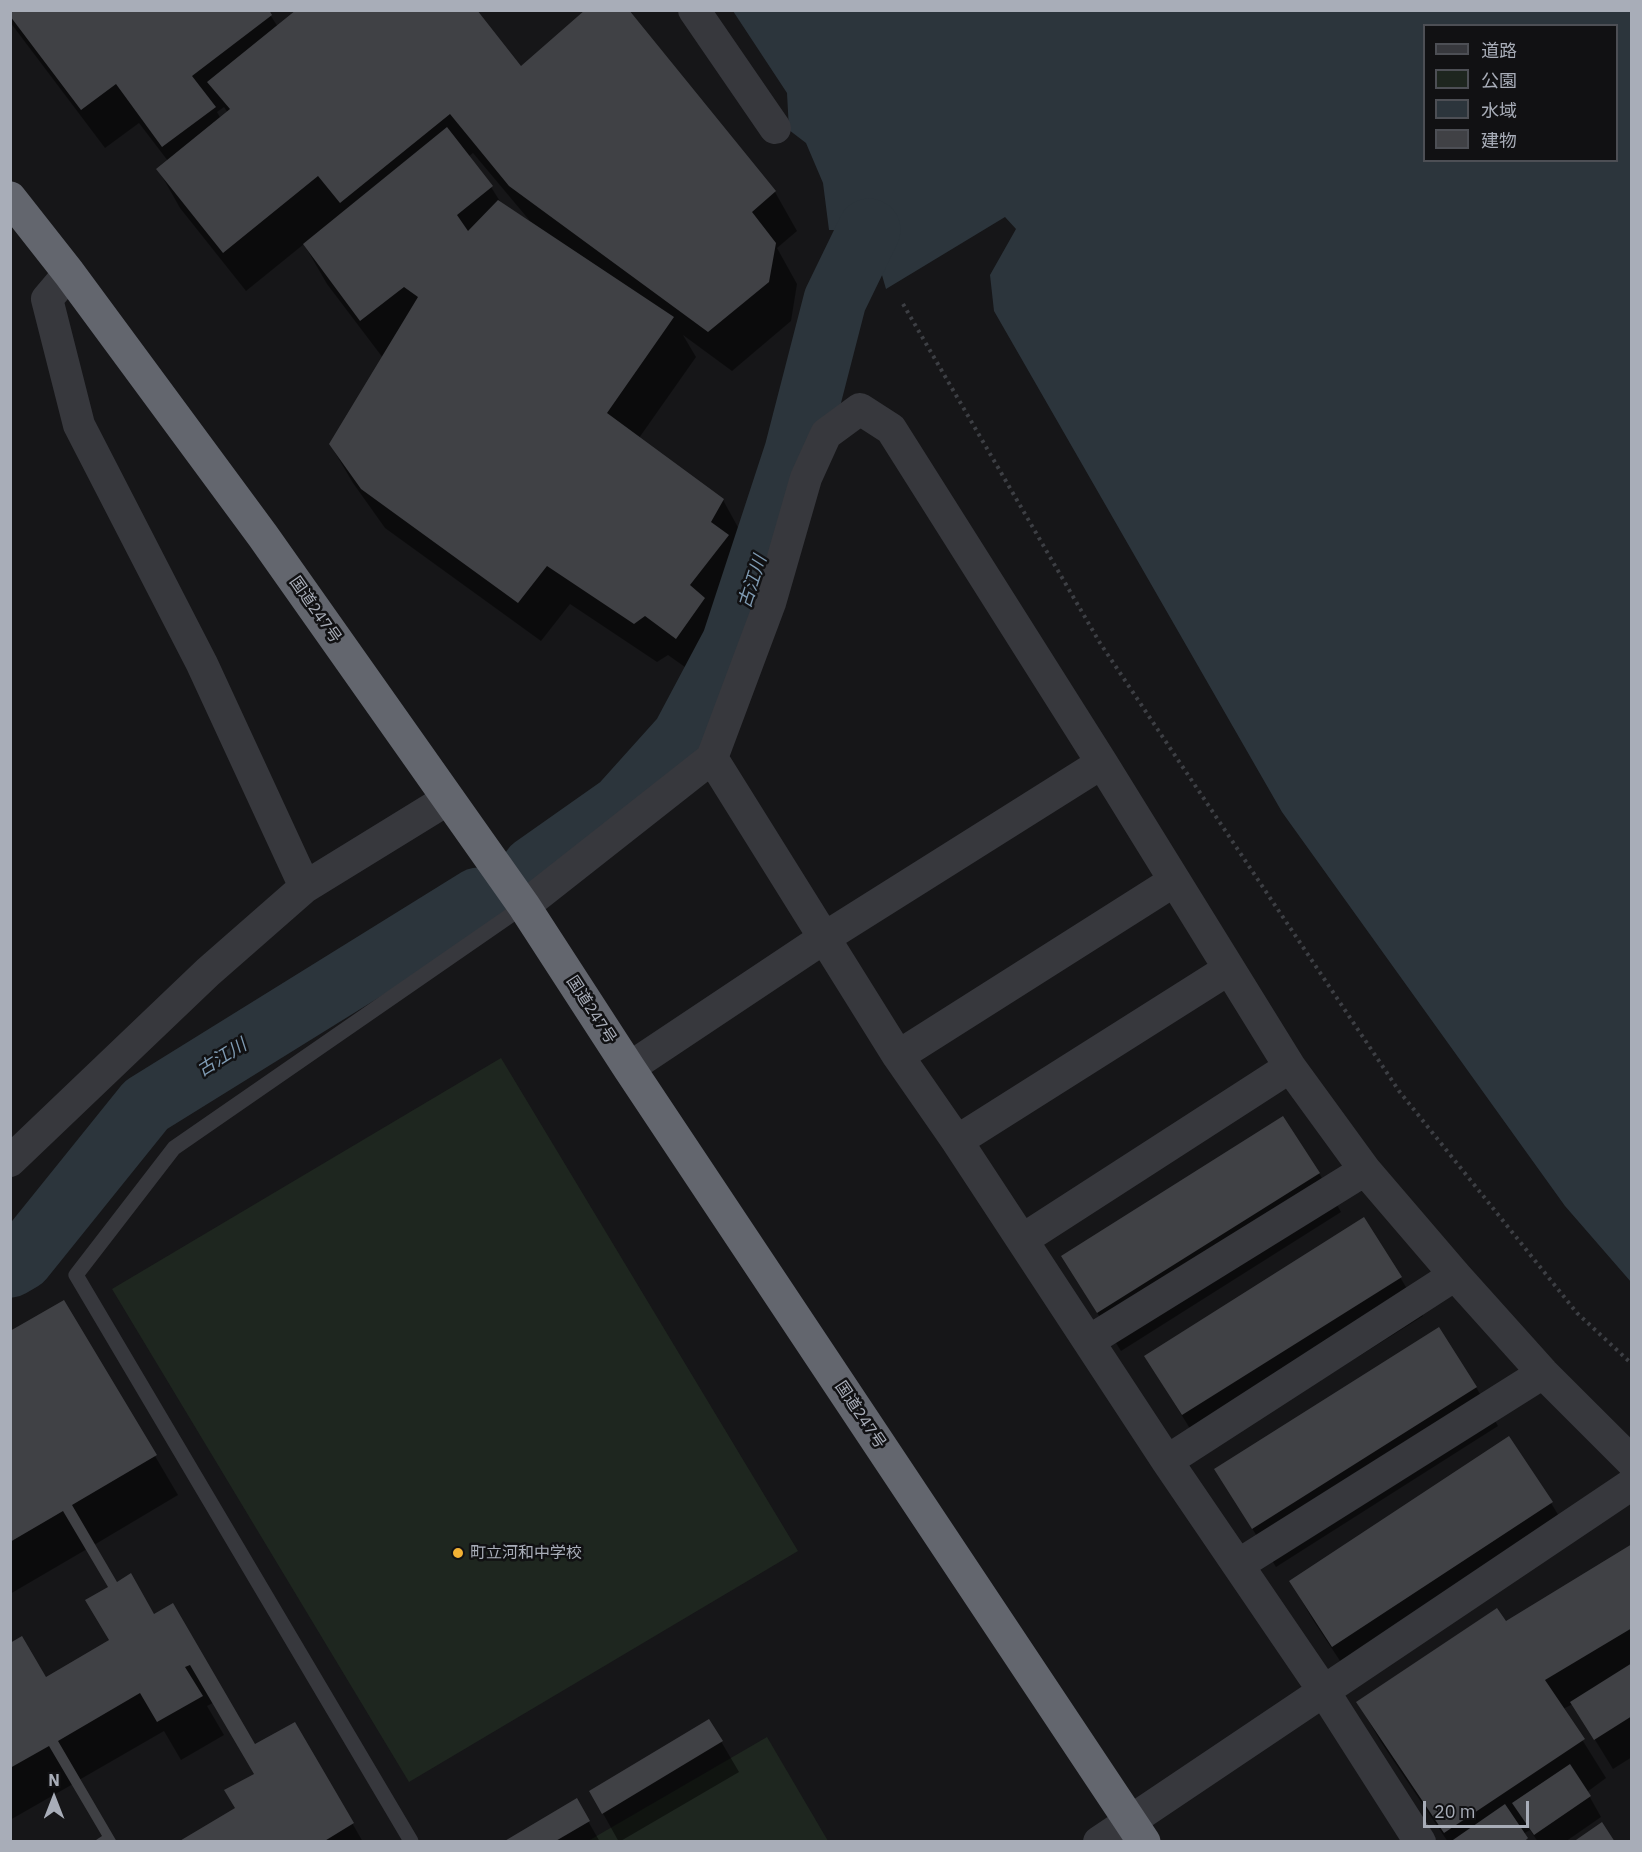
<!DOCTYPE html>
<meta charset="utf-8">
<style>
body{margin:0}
#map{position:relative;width:1642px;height:1852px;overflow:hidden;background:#161618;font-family:"IBM Plex Sans","Noto Sans JP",sans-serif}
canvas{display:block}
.frame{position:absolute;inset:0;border:12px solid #a8adb8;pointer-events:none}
.legend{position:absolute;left:1423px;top:24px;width:195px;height:138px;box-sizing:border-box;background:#111113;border:2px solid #4d4f55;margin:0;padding:8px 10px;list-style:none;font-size:18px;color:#a8adb8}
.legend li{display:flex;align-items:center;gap:12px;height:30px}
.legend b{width:30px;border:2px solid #4d4f55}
.north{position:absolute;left:24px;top:1768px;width:60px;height:60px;-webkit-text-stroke:4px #111113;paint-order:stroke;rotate:0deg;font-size:16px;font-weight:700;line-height:24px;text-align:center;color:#a8adb8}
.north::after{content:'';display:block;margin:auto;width:21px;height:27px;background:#a8adb8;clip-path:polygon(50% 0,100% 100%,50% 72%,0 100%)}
.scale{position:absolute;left:1423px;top:1801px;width:106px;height:27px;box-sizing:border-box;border:3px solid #a8adb8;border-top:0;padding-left:8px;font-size:18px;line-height:21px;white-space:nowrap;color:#a8adb8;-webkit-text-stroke:4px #111113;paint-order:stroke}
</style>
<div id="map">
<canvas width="1642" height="1852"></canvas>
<div class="frame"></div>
<ul class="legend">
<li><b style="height:8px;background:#37383d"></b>道路</li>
<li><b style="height:16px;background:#1e261f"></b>公園</li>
<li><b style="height:16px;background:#2c353c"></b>水域</li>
<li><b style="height:16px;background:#404145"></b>建物</li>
</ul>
<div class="north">N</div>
<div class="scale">20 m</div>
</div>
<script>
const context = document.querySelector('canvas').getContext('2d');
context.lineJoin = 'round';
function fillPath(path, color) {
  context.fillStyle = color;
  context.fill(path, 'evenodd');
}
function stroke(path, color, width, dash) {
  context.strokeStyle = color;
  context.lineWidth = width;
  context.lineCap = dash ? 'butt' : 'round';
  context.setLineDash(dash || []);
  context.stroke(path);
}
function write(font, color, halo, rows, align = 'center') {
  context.font = font + ' "IBM Plex Sans","Noto Sans JP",sans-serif';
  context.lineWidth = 5;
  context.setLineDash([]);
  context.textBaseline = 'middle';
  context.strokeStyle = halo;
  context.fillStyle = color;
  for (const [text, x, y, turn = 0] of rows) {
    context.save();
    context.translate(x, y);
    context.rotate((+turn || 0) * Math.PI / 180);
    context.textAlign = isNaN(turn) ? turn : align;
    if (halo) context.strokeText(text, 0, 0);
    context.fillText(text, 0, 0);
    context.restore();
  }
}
fillPath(new Path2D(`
 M 501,1058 L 798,1551 L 409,1782 L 112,1289 Z
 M 767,1737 L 828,1841 L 588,1841 Z`), '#1e261f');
fillPath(new Path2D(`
 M 733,11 L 1631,11 L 1631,1282 L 1565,1206 L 1282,812 L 994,311 L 990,275 L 1016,229 L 1005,217 L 886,289 L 869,230 L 829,230 L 823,183 L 806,143 L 789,130 L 787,93 ZM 1424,26 L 1616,26 L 1616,160 L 1424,160 Z`), '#2c353c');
fillPath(new Path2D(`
 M 10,10 L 267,10 L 278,27 L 521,68 L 775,192 L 797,231 L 777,248 L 797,284 L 791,321 L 732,371 L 683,335 L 696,357 L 639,438 L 723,500 L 745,540 L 738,552 L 751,575 L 715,620 L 726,638 L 699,677 L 668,655 L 657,662 L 570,604 L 541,641 L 385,528 L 353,483 L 330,444 L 383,358 L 327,284 L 304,244 L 246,291 L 180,208 L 158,169 L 168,161 L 139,123 L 105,148 L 10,22 ZM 224,107 L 228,113 L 221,119 L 217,112 ZM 473,153 L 530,221 L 501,203 L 491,187 L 468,157 Z
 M 1319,1173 L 1341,1212 L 1121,1351 L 1086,1295 Z
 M 1400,1277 L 1423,1316 L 1205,1453 L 1146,1357 Z
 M 64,1302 L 178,1495 L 94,1545 L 117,1584 L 154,1616 L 255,1746 L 295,1724 L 363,1842 L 181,1842 L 237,1809 L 255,1774 L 213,1703 L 207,1706 L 224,1735 L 181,1760 L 164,1731 L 79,1780 L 104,1837 L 73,1784 L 10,1820 L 10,1645 L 45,1679 L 110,1640 L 110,1588 L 87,1549 L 10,1594 L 10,1333 Z
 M 1476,1387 L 1498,1426 L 1276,1567 L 1216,1470 Z
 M 1551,1503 L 1574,1541 L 1356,1685 L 1313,1620 L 1291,1582 Z
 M 1632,1546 L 1632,1757 L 1613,1769 L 1573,1704 L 1563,1709 L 1606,1778 L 1587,1792 L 1601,1817 L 1565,1842 L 1538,1842 L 1530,1830 L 1523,1834 L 1528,1842 L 1448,1842 L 1381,1742 L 1358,1703 L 1505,1623 Z
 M 709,1721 L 739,1772 L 619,1842 L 591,1792 Z
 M 576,1800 L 600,1842 L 506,1842 Z`), '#0007');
stroke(new Path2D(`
 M 533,868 L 621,806 L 683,737 L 733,643 L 796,451 L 835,300 L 869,230
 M 10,1266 L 22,1259 L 146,1105 L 478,899`), '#2c353c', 63);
fillPath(new Path2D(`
 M 10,10 L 269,10 L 272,15 L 192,76 L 216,107 L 162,147 L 116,84 L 81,110 L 10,16 Z
 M 296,10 L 477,10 L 521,66 L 585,10 L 629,10 L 776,191 L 752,212 L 776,243 L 769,282 L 708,332 L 509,186 L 450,114 L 340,203 L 318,176 L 223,253 L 156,169 L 230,109 L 207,82 Z
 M 447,127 L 493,186 L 457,215 L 468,231 L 498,200 L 674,317 L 607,413 L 724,499 L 711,522 L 729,535 L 690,585 L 705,598 L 676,639 L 645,616 L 634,624 L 547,566 L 518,603 L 361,489 L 329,444 L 418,297 L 404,287 L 360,321 L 303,244 Z
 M 1283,1116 L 1320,1173 L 1097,1313 L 1061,1256 Z
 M 1364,1217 L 1402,1277 L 1182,1415 L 1144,1356 Z
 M 64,1300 L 157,1455 L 72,1505 L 117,1582 L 131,1573 L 154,1614 L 173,1603 L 255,1744 L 295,1722 L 354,1823 L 323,1842 L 178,1842 L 235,1808 L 224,1790 L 254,1774 L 190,1665 L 185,1667 L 203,1696 L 157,1722 L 140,1693 L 58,1741 L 117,1842 L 93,1842 L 102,1836 L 49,1746 L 10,1768 L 10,1643 L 22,1636 L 46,1677 L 109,1640 L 85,1600 L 108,1587 L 63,1511 L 10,1542 L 10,1331 Z
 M 1439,1327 L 1477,1387 L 1252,1529 L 1214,1469 Z
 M 1509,1436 L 1553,1502 L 1332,1647 L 1289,1581 Z
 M 1632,1544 L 1632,1628 L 1545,1680 L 1585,1739 L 1444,1833 L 1356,1702 L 1497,1608 L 1506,1621 Z
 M 1632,1663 L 1632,1716 L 1594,1740 L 1570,1702 Z
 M 709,1719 L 723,1741 L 602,1814 L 589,1791 Z
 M 1570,1764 L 1591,1796 L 1534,1835 L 1512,1803 Z
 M 577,1798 L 590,1821 L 554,1842 L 503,1842 Z
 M 1505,1804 L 1528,1838 L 1524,1842 L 1450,1842 Z
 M 1602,1822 L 1615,1842 L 1573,1842 Z`), '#404145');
stroke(new Path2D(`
 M 903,304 L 1100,643 L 1399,1091 L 1577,1313 L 1632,1364`), '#3d3f44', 4, [3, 4.5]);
stroke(new Path2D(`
 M 411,1841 L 76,1275 L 174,1148 L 524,906`), '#37383d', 15);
stroke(new Path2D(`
 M 694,10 L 775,128
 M 69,273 L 47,299 L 79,425 L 202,664 L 305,887
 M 712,758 L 898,1056 L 957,1141 L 1167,1461 L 1323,1690 L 1420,1842
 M 524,906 L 712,758 L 770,603 L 806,478 L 826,434 L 860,409 L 891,429 L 1102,763 L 1290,1067 L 1365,1170 L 1455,1275 L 1543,1373 L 1632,1462
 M 898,1056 L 1174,881
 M 629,1068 L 824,938 L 1102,763
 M 957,1141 L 1229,969
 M 10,1161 L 208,972 L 305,887 L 448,799
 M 1022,1240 L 1290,1067
 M 1089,1341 L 1365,1170
 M 1167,1461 L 1455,1275
 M 1238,1565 L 1543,1373
 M 1099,1842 L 1632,1484`), '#37383d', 32);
stroke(new Path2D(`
 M 10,198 L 69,273 L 263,536 L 524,906 L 629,1068 L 1144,1842`), '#63666e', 33);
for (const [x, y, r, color] of [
 [458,1553,6,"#f2b134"]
]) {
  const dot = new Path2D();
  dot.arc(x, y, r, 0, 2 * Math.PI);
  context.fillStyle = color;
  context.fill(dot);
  stroke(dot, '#111113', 2);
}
write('16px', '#a8adb8', '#111113', [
 ["国道247号",315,610,55],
 ["国道247号",591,1010,57],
 ["国道247号",860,1415,56]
]);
write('16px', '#a8adb8', '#111113', [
 ["町立河和中学校",470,1553]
], 'left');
write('italic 18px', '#7f9bb3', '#111113', [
 ["古江川",753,582,-72],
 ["古江川",222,1058,-32]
]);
</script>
